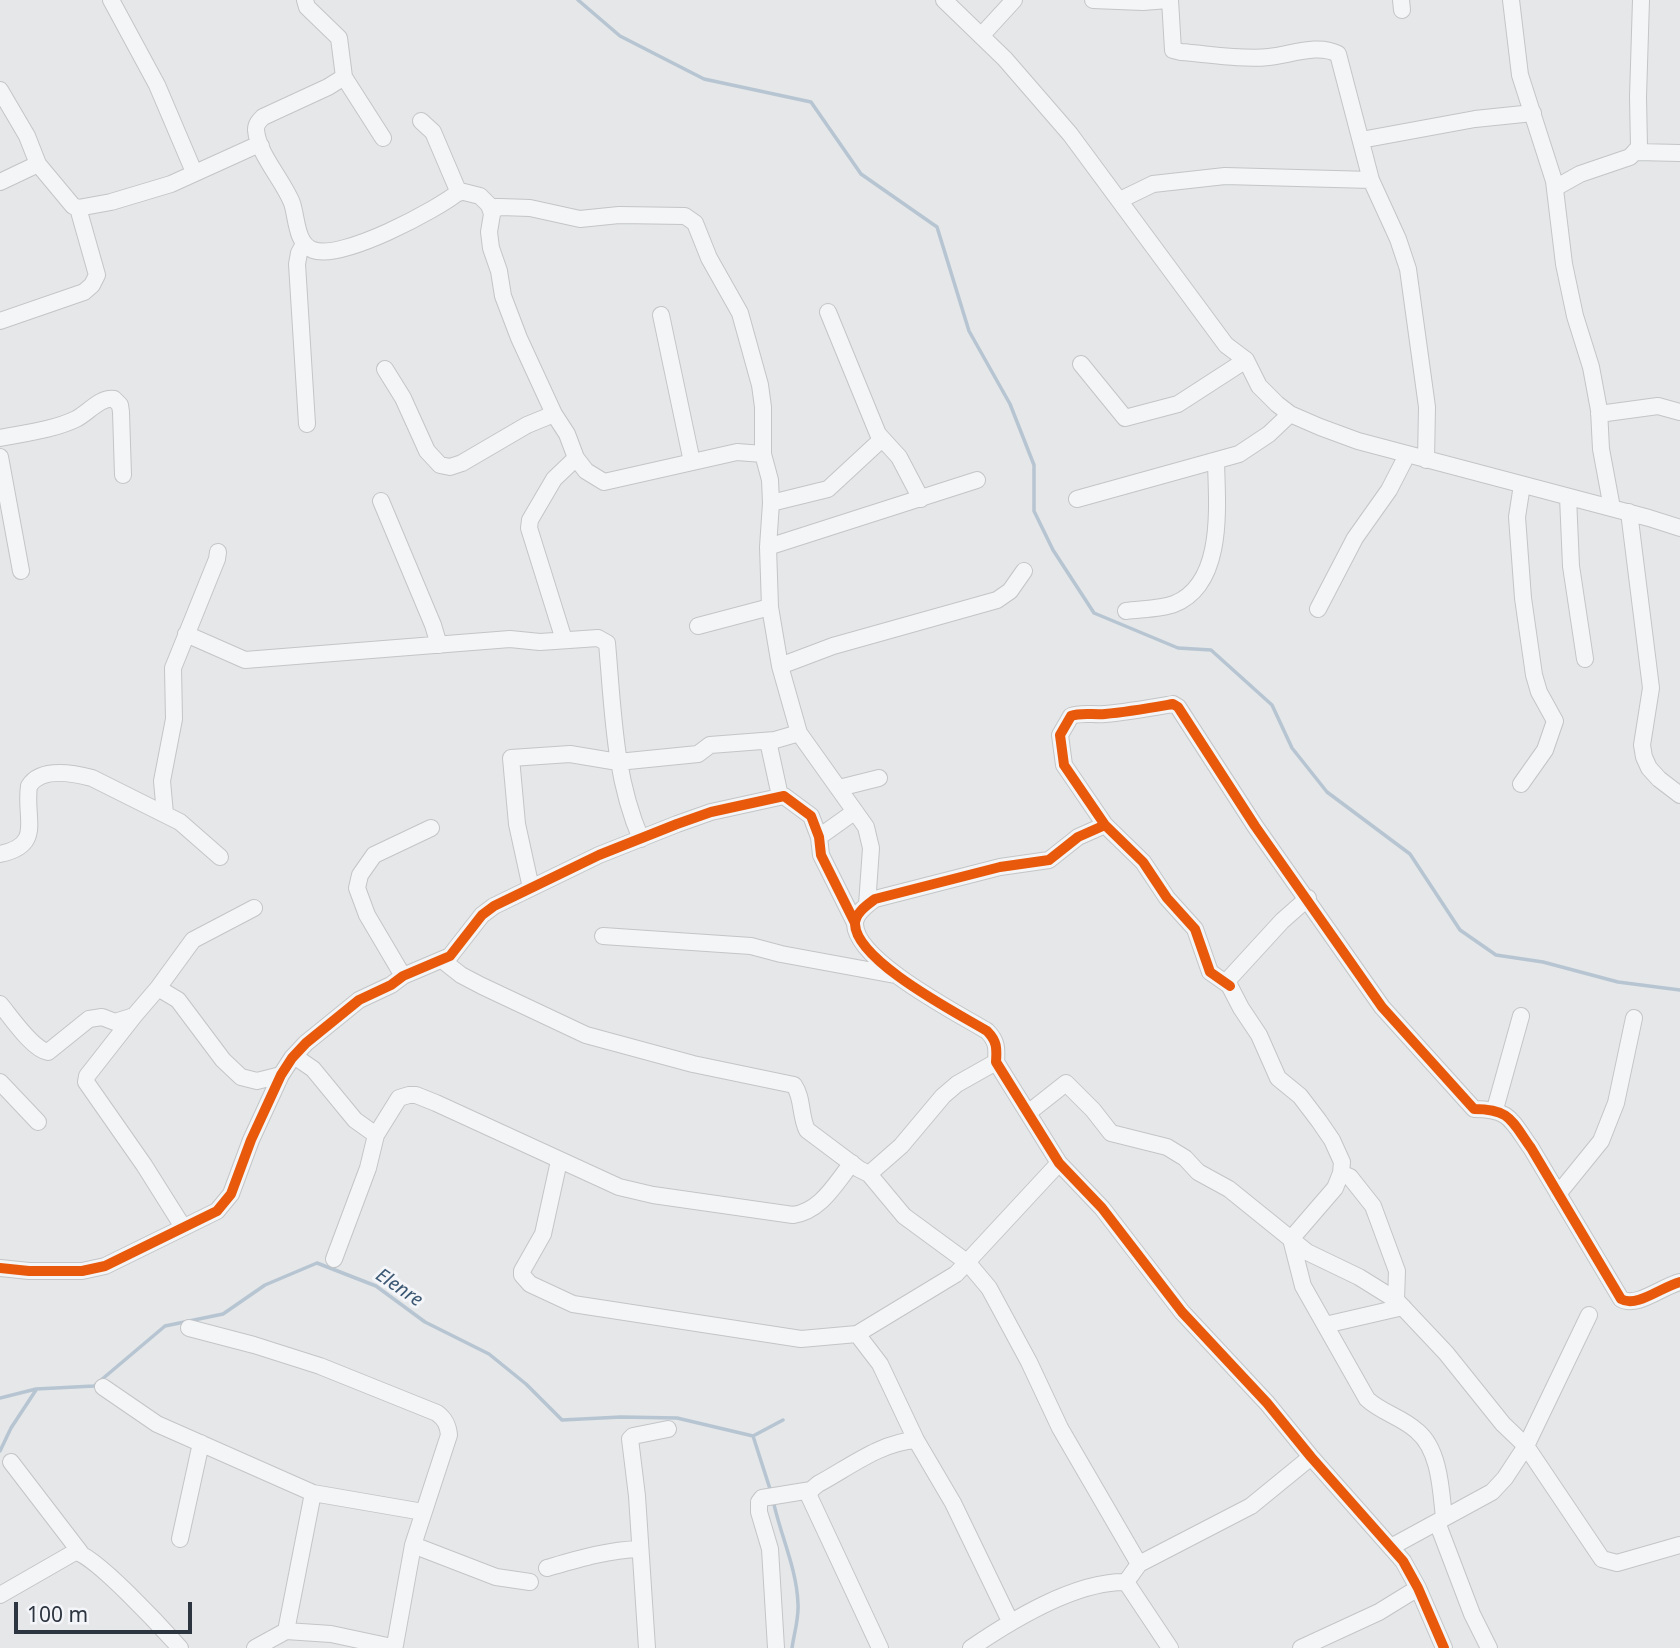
<!DOCTYPE html>
<style>
body{margin:0}
#map{position:relative;width:1680px;height:1648px;overflow:hidden;background:#e5e7e9;font-family:"Noto Sans",sans-serif}
canvas{display:block}
.scale{position:absolute;left:14px;top:1602px;width:178px;height:32px;box-sizing:border-box;border:4px solid #2d3541;border-top:0;padding-left:9px;font-size:21px;line-height:24px;white-space:nowrap;color:#2d3541;-webkit-text-stroke:5px #f3f5f8;paint-order:stroke}
</style>
<div id="map">
<canvas width="1680" height="1648"></canvas>
<div class="scale">100 m</div>
</div>
<script>
const context = document.querySelector('canvas').getContext('2d');
context.lineJoin = 'round';
function stroke(path, color, width, dash) {
  context.strokeStyle = color;
  context.lineWidth = width;
  context.lineCap = dash ? 'butt' : 'round';
  context.setLineDash(dash || []);
  context.stroke(path);
}
function write(font, color, halo, rows, align = 'center') {
  context.font = font + ' "Noto Sans",sans-serif';
  context.lineWidth = 6;
  context.setLineDash([]);
  context.textBaseline = 'middle';
  context.strokeStyle = halo;
  context.fillStyle = color;
  for (const [text, x, y, turn = 0] of rows) {
    context.save();
    context.translate(x, y);
    context.rotate((+turn || 0) * Math.PI / 180);
    context.textAlign = isNaN(turn) ? turn : align;
    if (halo) context.strokeText(text, 0, 0);
    context.fillText(text, 0, 0);
    context.restore();
  }
}
stroke(new Path2D(`
 M 578,0 L 620,36 L 704,79 L 811,102 L 861,174 L 937,227 L 969,331 L 1010,404 L 1034,465 L 1034,511 L 1053,550 L 1094,613 L 1178,648 L 1211,650 L 1272,705 L 1292,748 L 1327,792 L 1410,854 L 1460,930 L 1496,955 L 1543,962 L 1618,982 L 1680,990
 M 0,1398 L 36,1389 L 94,1386 L 165,1326 L 223,1314 L 265,1285 L 317,1263 L 376,1286 L 425,1322 L 489,1354 L 526,1384 L 562,1420 L 621,1417 L 677,1418 L 753,1436 L 783,1420
 M 753,1436 L 771,1492
 M 0,1451 L 11,1428 L 36,1390
 M 773,1500 C 780,1534 797,1569 798,1604 C 799,1618 794,1634 792,1648`), '#b6c5d1', 3.5);
const minor = new Path2D(`
 M 111,0 L 157,85 L 194,172
 M 305,0 L 307,7 L 339,38 L 344,77 L 383,138
 M 944,0 L 1005,59 L 1070,134 L 1226,345 L 1246,360 L 1259,386 L 1277,404 L 1290,414 L 1320,427 L 1358,441 L 1649,518 L 1680,528
 M 1093,0 L 1143,2 L 1168,0
 M 1170,0 L 1173,50 L 1181,52 C 1208,54 1242,60 1269,57 C 1290,55 1318,43 1338,54 L 1371,180 L 1398,239 L 1408,269 L 1427,407 L 1426,460
 M 1401,0 L 1402,10
 M 1511,0 L 1520,75 L 1554,181 L 1564,264 L 1575,316 L 1591,367 L 1599,410 L 1601,449 L 1612,508
 M 981,36 L 1014,0
 M 344,77 L 328,87 L 263,117 C 259,121 256,124 256,130 C 258,154 283,180 292,203 C 297,218 296,244 313,250 C 341,261 437,210 460,191 L 480,196 L 489,205 L 492,214 L 489,232 L 491,248 L 499,271 L 503,296 L 519,338 L 554,414 L 567,434 L 576,458 L 586,471 L 604,482 L 737,452 L 763,454
 M 0,90 L 27,136 L 38,164 L 73,206 L 78,208 L 111,202 L 171,184 L 257,145 L 261,146
 M 421,121 L 433,132 L 459,193
 M 1361,140 L 1475,119 L 1533,113
 M 1637,152 L 1680,153
 M 0,182 L 38,164
 M 1555,188 L 1580,174 L 1630,157 L 1639,147 L 1638,97 L 1641,0
 M 1120,200 L 1153,184 L 1225,176 L 1371,180
 M 492,214 L 496,207 L 500,207 L 530,208 L 580,219 L 619,215 L 685,216 L 695,223 L 709,258 L 740,313 L 760,385 L 763,407 L 763,454 L 770,480 L 771,503 L 768,547 L 770,607 L 780,666 L 799,733 L 866,827 L 871,848 L 867,905
 M 304,244 L 299,253 L 297,264 L 307,424
 M 828,312 L 878,434 L 899,457 L 921,499
 M 661,315 L 692,462
 M 0,321 L 84,292 L 92,285 L 97,275 L 78,208
 M 1081,364 L 1125,418 L 1178,404 L 1246,360
 M 385,369 L 403,398 L 427,451 L 440,465 L 450,467 L 462,463 L 527,425 L 554,414
 M 1599,414 L 1658,406 L 1680,412
 M 0,438 C 25,433 53,430 76,419 C 88,413 100,397 114,399 L 120,405 L 121,412 L 123,475
 M 0,457 L 21,571
 M 1568,497 L 1571,566 L 1585,659
 M 1077,499 L 1239,454 L 1269,434 L 1290,414
 M 381,501 L 433,625 L 439,645
 M 771,503 L 828,489 L 882,439
 M 1629,512 L 1651,688 L 1642,745 L 1644,757 L 1649,768 L 1659,779 L 1680,795
 M 768,547 L 977,480
 M 1318,609 L 1355,538 L 1389,490 L 1407,455
 M 1126,611 C 1141,609 1161,609 1174,604 C 1225,584 1217,505 1216,462
 M 698,626 L 770,607
 M 186,634 L 245,660 L 510,639 L 540,642 L 598,638 L 607,643 C 613,710 614,777 641,839
 M 564,640 L 529,528 L 530,520 L 554,479 L 576,458
 M 780,666 L 833,646 L 997,600 L 1010,591 L 1024,571
 M 768,741 L 780,796
 M 1521,784 L 1545,750 L 1555,721 L 1539,692 L 1534,675 L 1523,598 L 1517,517 L 1522,485
 M 839,788 L 879,778
 M 165,814 L 162,781 L 174,719 L 173,668 L 217,559 L 218,552
 M 1105,825 L 1078,837 L 1049,860 L 1000,867 L 875,899 C 867,905 855,913 855,924 C 856,961 957,1013 987,1031 C 997,1041 997,1048 996,1062 L 1059,1163 L 1102,1208 L 1182,1312 L 1267,1403 L 1311,1457 L 1403,1561 L 1418,1588 L 1444,1648
 M 819,837 L 854,812
 M 0,854 C 44,845 24,819 29,786 C 41,767 73,773 92,778 L 180,822 L 220,857
 M 531,888 L 517,824 L 511,758 L 570,754 L 618,762 L 698,754 L 710,745 L 775,740 L 799,733
 M 1308,898 L 1282,921 L 1227,981 L 1241,1008 L 1259,1035 L 1278,1078 L 1300,1096 L 1319,1121 L 1332,1140 L 1342,1162 L 1341,1173 L 1335,1188 L 1291,1239 L 1303,1286 L 1367,1399 C 1382,1413 1402,1417 1417,1431 C 1440,1450 1441,1491 1444,1518
 M 603,936 L 751,946 L 781,954 L 895,975
 M 442,960 L 461,975 L 482,986 L 586,1035 L 693,1064 L 794,1085 C 803,1098 800,1116 807,1130 L 859,1169 L 869,1174 L 904,1216 L 968,1263 L 989,1288 L 1029,1362 L 1060,1428 L 1139,1564
 M 403,976 L 367,915 L 357,888 L 360,875 L 374,855 L 431,828
 M 1230,986 L 1210,972 L 1195,929 L 1167,898 L 1143,862 L 1105,825 L 1064,765 L 1060,735 L 1071,716 C 1081,712 1093,715 1105,714 C 1128,712 1150,708 1173,704 L 1178,707 L 1255,826 L 1382,1007 L 1474,1109 C 1510,1109 1511,1120 1531,1148 L 1621,1299 C 1637,1308 1661,1287 1680,1282
 M 158,988 L 178,1000 L 223,1060 L 241,1077 L 257,1081 L 281,1075
 M 0,1004 C 11,1017 32,1049 48,1052 L 89,1019 L 102,1017 L 115,1022 L 134,1016 L 158,988 L 193,940 L 254,908
 M 134,1016 L 87,1076 L 86,1082 L 144,1165 L 183,1227
 M 294,1056 L 313,1069 L 355,1120 L 376,1135
 M 0,1082 L 38,1122
 M 1495,1109 L 1521,1016
 M 1028,1113 L 1066,1083 L 1093,1110 L 1111,1133 L 1167,1147 L 1185,1158 L 1198,1172 L 1229,1189 L 1307,1252 L 1359,1277 L 1396,1300 L 1446,1353 L 1503,1424 L 1526,1446 L 1505,1478 L 1492,1492 L 1391,1547
 M 559,1161 L 543,1234 L 522,1271 L 522,1275 L 530,1284 L 573,1304 L 801,1339 L 857,1334 L 956,1274 L 1059,1163
 M 1341,1173 L 1350,1177 L 1373,1206 L 1397,1271 L 1396,1300
 M 869,1174 L 901,1146 L 943,1096 L 957,1084 L 996,1062
 M 1558,1194 L 1601,1141 L 1616,1103 L 1634,1018
 M 334,1259 L 368,1168 L 376,1135 L 399,1098 L 409,1095 L 416,1095 L 436,1103 L 619,1187 L 653,1195 L 793,1215 C 821,1211 835,1184 852,1163
 M 0,1268 L 29,1271 L 82,1271 L 105,1266 L 217,1211 L 231,1194 L 251,1140 L 281,1075 L 292,1058 L 306,1043 L 359,1000 L 391,985 L 403,976 L 450,956 L 482,915 L 494,906 L 599,855 L 677,824 L 711,812 L 784,796 L 811,816 L 819,837 L 821,855 L 855,923
 M 1589,1315 L 1526,1446 L 1602,1559 L 1617,1563 L 1680,1545
 M 1325,1325 L 1403,1307
 M 189,1328 L 254,1345 L 320,1366 L 437,1413 C 445,1419 448,1425 449,1435 L 413,1545 L 395,1645 L 392,1647 L 331,1634 L 286,1631 L 255,1648
 M 857,1334 L 880,1364 L 916,1440 L 953,1503 L 1010,1621
 M 103,1387 L 157,1424 L 313,1493 L 423,1512
 M 11,1462 L 80,1552
 M 1437,1522 L 1472,1614 L 1489,1648
 M 180,1539 L 201,1443
 M 413,1545 L 496,1577 L 530,1582
 M 547,1568 C 578,1559 607,1550 640,1549
 M 1126,1582 L 1139,1564 L 1251,1506 L 1311,1457
 M 1126,1582 L 1170,1648
 M 0,1595 L 75,1552 C 94,1554 164,1630 180,1648
 M 286,1631 L 313,1493
 M 647,1648 L 637,1496 L 630,1439 L 633,1436 L 668,1429
 M 776,1648 L 770,1549 L 759,1512 L 759,1502 L 762,1498 L 811,1490
 M 880,1648 L 809,1496 L 811,1490 L 818,1484 C 848,1468 881,1442 916,1440
 M 971,1648 C 1012,1620 1075,1581 1126,1582
 M 1301,1648 L 1379,1612 L 1418,1588`);
stroke(minor, '#c3c5c7', 18);
stroke(minor, '#f4f5f6', 16);
stroke(new Path2D(`
 M 1105,825 L 1078,837 L 1049,860 L 1000,867 L 875,899 C 867,905 855,913 855,924 C 856,961 957,1013 987,1031 C 997,1041 997,1048 996,1062 L 1059,1163 L 1102,1208 L 1182,1312 L 1267,1403 L 1311,1457 L 1403,1561 L 1418,1588 L 1444,1648
 M 1230,986 L 1210,972 L 1195,929 L 1167,898 L 1143,862 L 1105,825 L 1064,765 L 1060,735 L 1071,716 C 1081,712 1093,715 1105,714 C 1128,712 1150,708 1173,704 L 1178,707 L 1255,826 L 1382,1007 L 1474,1109 C 1510,1109 1511,1120 1531,1148 L 1621,1299 C 1637,1308 1661,1287 1680,1282
 M 0,1268 L 29,1271 L 82,1271 L 105,1266 L 217,1211 L 231,1194 L 251,1140 L 281,1075 L 292,1058 L 306,1043 L 359,1000 L 391,985 L 403,976 L 450,956 L 482,915 L 494,906 L 599,855 L 677,824 L 711,812 L 784,796 L 811,816 L 819,837 L 821,855 L 855,923`), '#e8590c', 10);
write('italic 19px', '#3a5672', '#f3f5f8', [
 ["Elenre",399,1288,34]
]);
</script>
